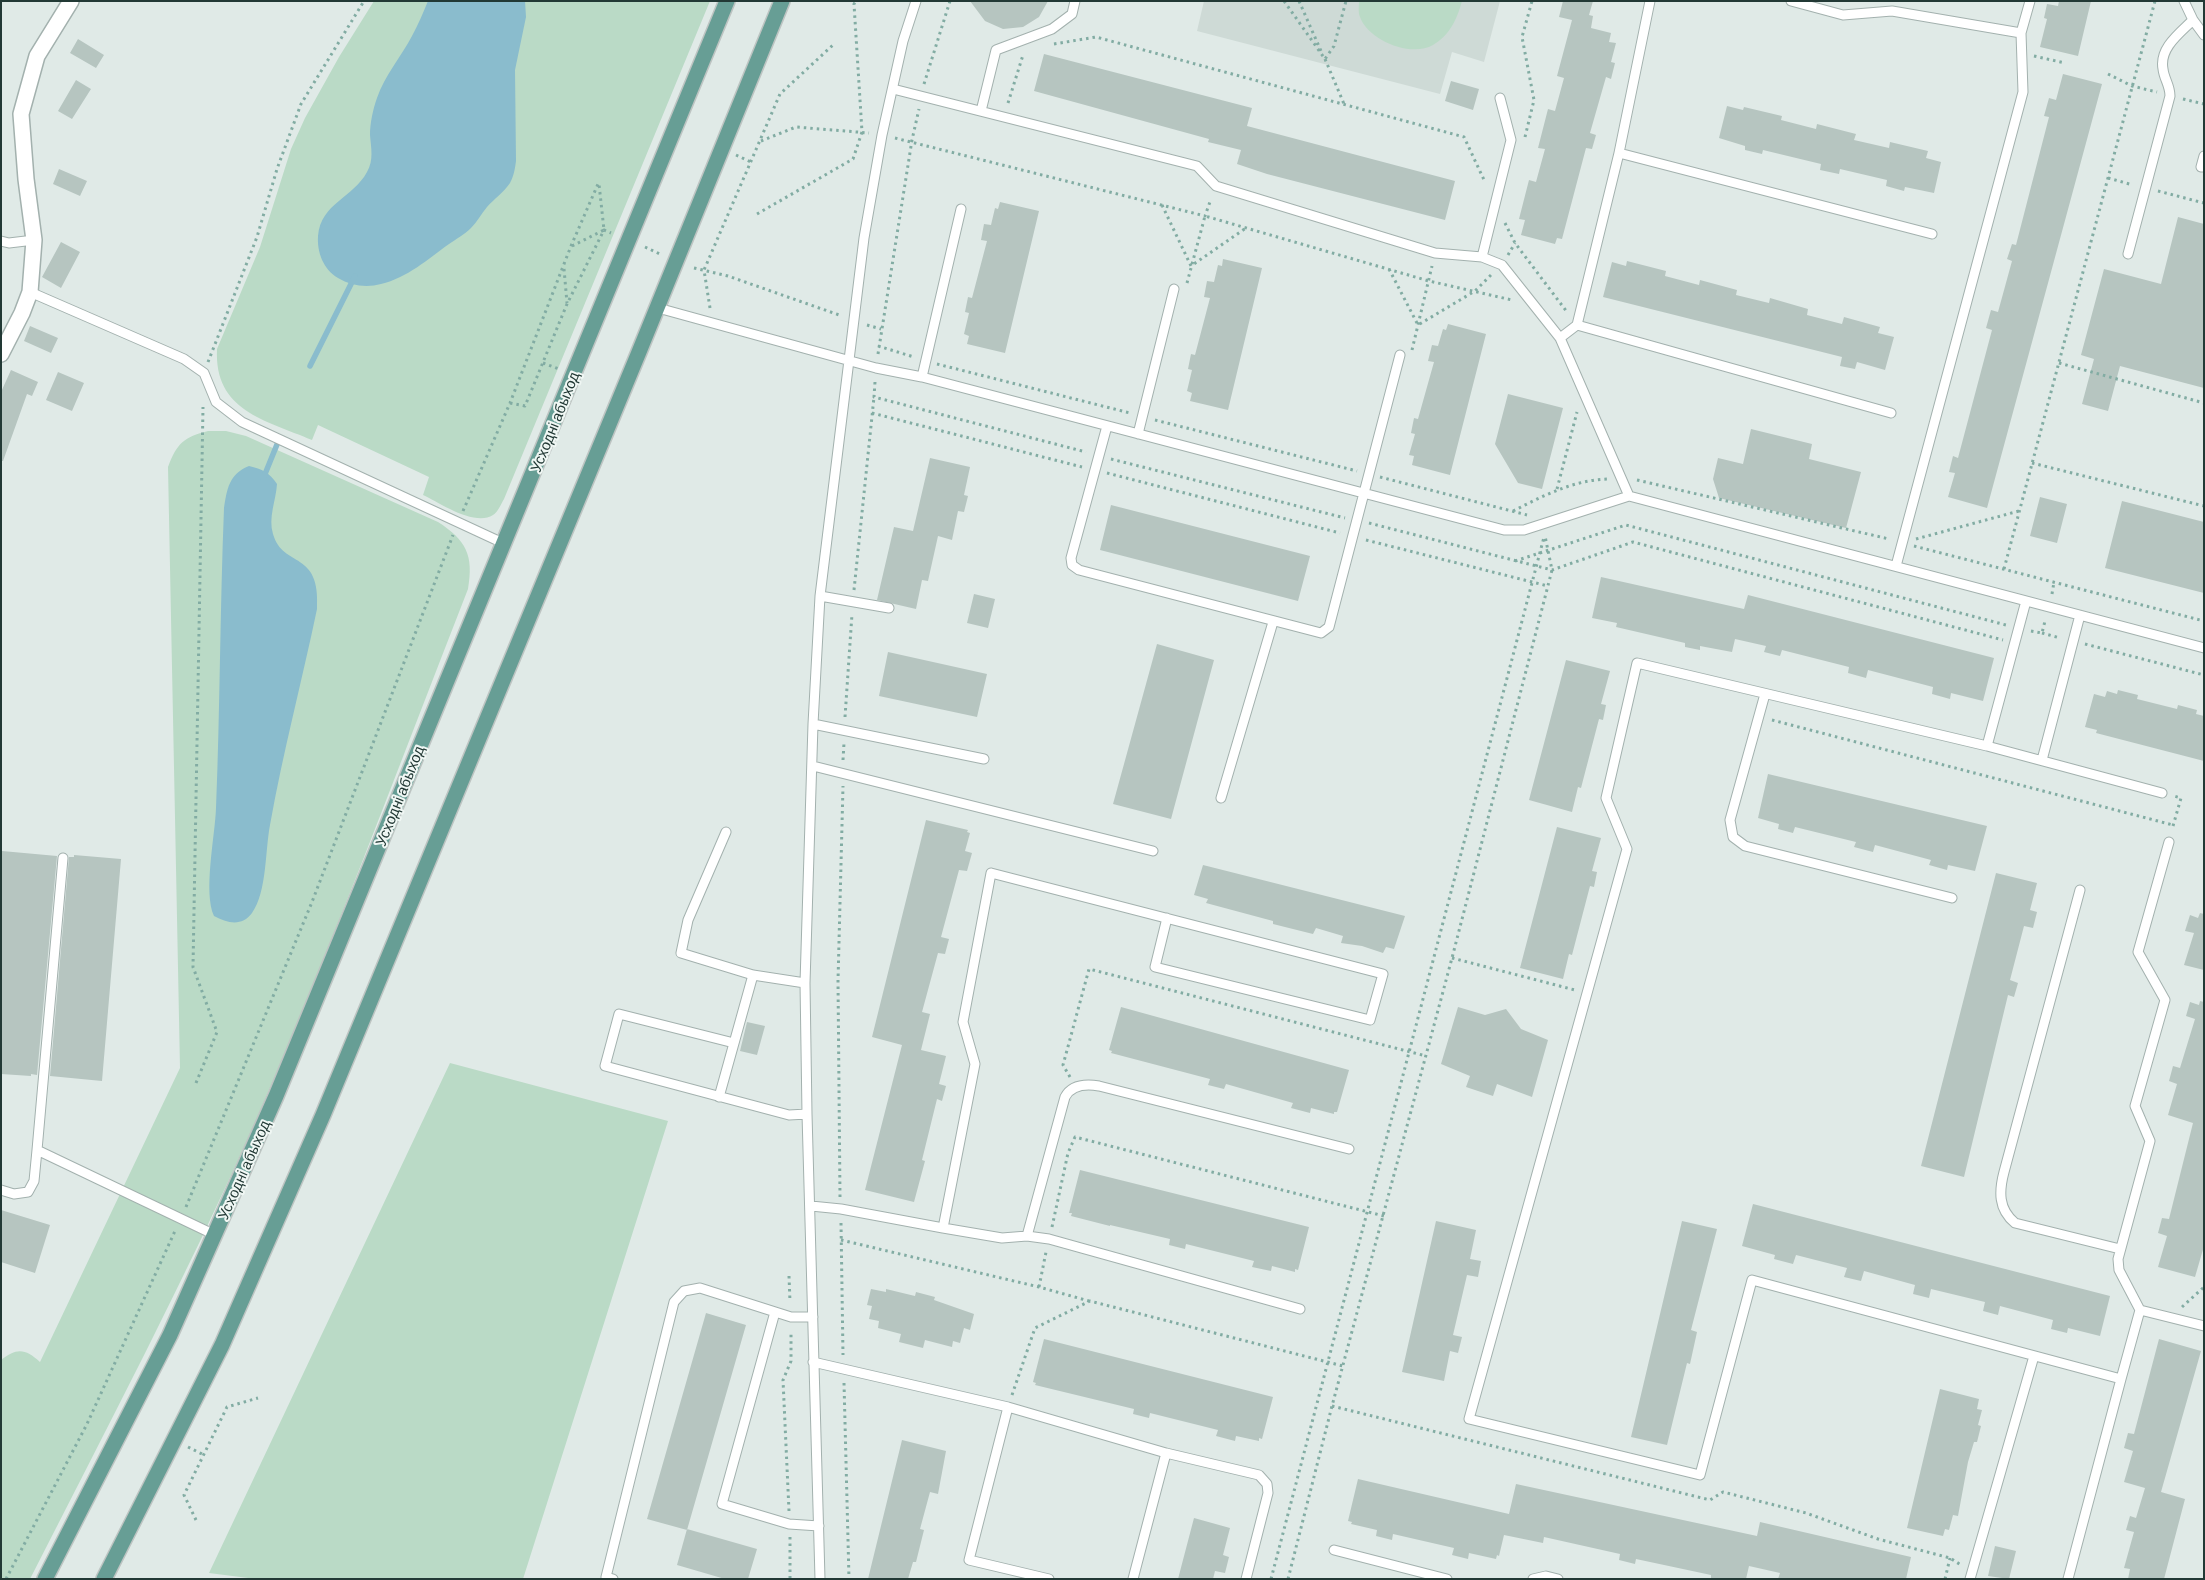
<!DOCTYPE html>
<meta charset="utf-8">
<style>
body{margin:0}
#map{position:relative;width:2205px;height:1580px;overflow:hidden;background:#e0eae7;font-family:Barlow,sans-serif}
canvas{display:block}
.frame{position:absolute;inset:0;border:2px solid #223935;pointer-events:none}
</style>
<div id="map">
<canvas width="2205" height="1580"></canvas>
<div class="frame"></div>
</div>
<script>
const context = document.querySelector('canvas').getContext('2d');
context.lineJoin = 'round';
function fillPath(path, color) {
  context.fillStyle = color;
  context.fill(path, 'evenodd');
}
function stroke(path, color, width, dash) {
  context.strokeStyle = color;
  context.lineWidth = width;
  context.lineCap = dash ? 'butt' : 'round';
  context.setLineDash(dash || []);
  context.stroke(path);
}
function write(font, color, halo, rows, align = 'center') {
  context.font = font + ' Barlow,sans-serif';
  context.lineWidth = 4;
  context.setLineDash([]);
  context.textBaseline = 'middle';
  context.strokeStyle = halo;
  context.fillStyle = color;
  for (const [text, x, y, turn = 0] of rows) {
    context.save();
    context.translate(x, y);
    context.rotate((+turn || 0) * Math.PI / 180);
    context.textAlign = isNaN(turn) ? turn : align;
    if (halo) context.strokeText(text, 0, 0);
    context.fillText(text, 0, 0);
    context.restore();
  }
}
fillPath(new Path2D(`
 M 1204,1 L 1500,1 L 1484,62 L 1452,52 L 1440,94 L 1197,31 Z`), '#cedad6');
fillPath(new Path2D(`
 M 374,1 L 710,1 L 504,499 C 501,504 498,512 493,515 C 475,527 440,503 423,495 L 429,477 L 318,425 L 312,440 C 265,420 214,411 217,349 L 260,247 L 291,149 L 305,118 L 339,57 Z
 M 1462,1 C 1457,19 1450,35 1433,45 C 1411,58 1368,40 1360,17 C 1358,13 1359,6 1359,1 Z
 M 208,431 L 226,431 L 246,436 L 438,522 C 466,540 474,555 468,589 C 398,768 331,949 254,1125 C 185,1279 107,1428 30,1579 L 1,1579 L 1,1360 C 17,1347 26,1349 40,1362 L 180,1068 L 168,467 C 177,443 184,437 208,431 Z
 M 450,1063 L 668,1121 L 523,1579 L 256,1579 L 209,1573 Z`), '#badac6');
fillPath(new Path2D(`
 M 428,1 L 525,1 L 526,17 L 515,70 L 516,161 C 515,168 514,176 510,183 C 504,192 494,199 487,207 C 481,214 477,222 471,228 C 464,235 456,239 449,244 C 428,259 407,278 381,284 C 367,288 351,286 338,278 C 323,269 317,252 318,236 C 321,203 353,198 367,172 C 374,160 371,148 370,135 C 370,123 373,109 377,98 C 385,75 401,57 412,36 C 418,25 423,13 428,1 Z
 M 249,466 C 262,469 270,473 277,484 C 276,501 268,517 273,534 C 283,569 321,549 317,609 C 302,681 283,752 270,825 C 265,851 267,892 252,913 C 242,927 227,923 214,916 C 203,892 215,837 216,808 C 220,708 220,608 224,508 C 227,489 229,474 249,466 Z`), '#8abccd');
stroke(new Path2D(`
 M 310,366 L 355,276
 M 263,479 L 278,442`), '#8abccd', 5.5);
fillPath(new Path2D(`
 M 970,1 L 1048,1 L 1039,17 L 1023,27 L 1003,29 L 985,21 Z
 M 1563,1 L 1593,1 L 1589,15 L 1593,16 L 1591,28 L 1611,33 L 1609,42 L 1616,43 L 1611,62 L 1615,63 L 1611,79 L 1606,77 L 1590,133 L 1596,135 L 1592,149 L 1586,148 L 1562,239 L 1557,238 L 1555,244 L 1521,235 L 1525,220 L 1519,219 L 1529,180 L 1536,182 L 1545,149 L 1538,148 L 1548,109 L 1555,111 L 1564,78 L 1557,76 L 1572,20 L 1559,17 Z
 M 2059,1 L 2091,1 L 2078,56 L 2040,47 L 2047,19 L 2044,18 L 2047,4 L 2058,6 Z
 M 78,39 L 104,55 L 96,68 L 70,53 Z
 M 1044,54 L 1252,108 L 1247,126 L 1455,181 L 1445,220 L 1267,174 L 1237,164 L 1241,150 L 1208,142 L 1209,139 L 1034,91 Z
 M 2063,74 L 2102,84 L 1987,508 L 1948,497 L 1955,473 L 1949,472 L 1953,456 L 1958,458 L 1992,330 L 1986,328 L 1991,310 L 1998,312 L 2012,261 L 2007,259 L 2012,244 L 2016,245 L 2049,117 L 2044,116 L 2049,98 L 2056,100 Z
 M 76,80 L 91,89 L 72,119 L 58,111 Z
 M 1451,81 L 1479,89 L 1473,110 L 1445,101 Z
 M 1727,106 L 1743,110 L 1744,107 L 1782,116 L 1781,120 L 1816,129 L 1817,124 L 1856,134 L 1854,140 L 1889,148 L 1890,142 L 1928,151 L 1926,158 L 1941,162 L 1934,193 L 1905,187 L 1904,191 L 1886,186 L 1887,180 L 1840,169 L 1839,174 L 1820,170 L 1821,164 L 1763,150 L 1762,154 L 1745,150 L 1745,146 L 1719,138 Z
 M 59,169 L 87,181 L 80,196 L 53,184 Z
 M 1000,202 L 1039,211 L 1005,353 L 967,344 L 969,336 L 964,334 L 969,313 L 965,312 L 968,297 L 972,298 L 987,241 L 981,240 L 984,224 L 991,225 L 995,208 L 998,209 Z
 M 2178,217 L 2204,224 L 2204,388 L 2120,366 L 2108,411 L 2082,404 L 2094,359 L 2081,355 L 2104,269 L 2161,284 Z
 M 61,242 L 80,252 L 61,288 L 42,277 Z
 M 1223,259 L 1262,268 L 1228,410 L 1190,401 L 1192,393 L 1187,391 L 1192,370 L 1188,369 L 1191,354 L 1195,355 L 1210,298 L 1204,297 L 1207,281 L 1214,282 L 1218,265 L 1222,266 Z
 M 1627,261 L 1666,271 L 1665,276 L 1699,285 L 1700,280 L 1737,290 L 1736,295 L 1769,303 L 1770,298 L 1808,309 L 1807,315 L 1842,324 L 1844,317 L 1880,327 L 1878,333 L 1894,337 L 1885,370 L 1857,362 L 1855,369 L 1840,366 L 1842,357 L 1603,297 L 1612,262 L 1626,266 Z
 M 1448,324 L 1486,334 L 1450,475 L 1412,465 L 1414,456 L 1409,455 L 1415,434 L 1411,433 L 1414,418 L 1418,419 L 1434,362 L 1428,361 L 1432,345 L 1438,346 L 1443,329 L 1446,330 Z
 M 30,326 L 58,338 L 51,353 L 24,341 Z
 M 11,370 L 38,382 L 32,396 L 27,394 L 3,461 L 1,461 L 1,392 Z
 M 58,372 L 84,383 L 72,411 L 46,400 Z
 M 1508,394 L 1563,408 L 1542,489 L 1518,483 L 1495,444 Z
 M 1751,429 L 1812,444 L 1809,459 L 1861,472 L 1846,528 L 1719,498 L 1713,479 L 1718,458 L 1743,464 Z
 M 930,458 L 970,467 L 964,495 L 968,496 L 964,512 L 958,511 L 952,540 L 938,536 L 928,581 L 922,580 L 916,609 L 877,600 L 894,527 L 913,531 Z
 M 2040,497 L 2067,504 L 2057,543 L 2030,536 Z
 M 2122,501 L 2204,522 L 2204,593 L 2105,568 Z
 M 1111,505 L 1310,556 L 1298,601 L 1100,550 Z
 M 1601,577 L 1744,609 L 1748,595 L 1994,658 L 1983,701 L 1951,693 L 1950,699 L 1932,694 L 1933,687 L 1868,670 L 1866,678 L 1848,673 L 1849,667 L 1782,650 L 1780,656 L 1764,652 L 1766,646 L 1735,639 L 1732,652 L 1700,646 L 1700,650 L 1685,647 L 1685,643 L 1616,627 L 1617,623 L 1592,618 Z
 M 974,594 L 995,599 L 988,628 L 967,623 Z
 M 1157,644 L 1214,660 L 1171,819 L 1113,804 Z
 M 888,652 L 987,674 L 977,717 L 879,696 Z
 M 1566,660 L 1610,671 L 1601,704 L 1606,705 L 1603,720 L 1599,719 L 1581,788 L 1578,787 L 1572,812 L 1529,800 Z
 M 2118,690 L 2138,695 L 2137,699 L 2177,709 L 2178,705 L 2197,710 L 2196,714 L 2204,716 L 2204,761 L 2096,733 L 2097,730 L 2085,727 L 2094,694 L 2105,697 L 2107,691 L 2117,694 Z
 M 1768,774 L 1987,826 L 1975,871 L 1948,865 L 1947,870 L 1929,865 L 1931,860 L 1875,845 L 1873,852 L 1854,847 L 1856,842 L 1795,827 L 1793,833 L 1778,829 L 1779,824 L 1758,818 Z
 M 926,820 L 968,830 L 967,832 L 970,833 L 965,851 L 972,853 L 967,871 L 959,870 L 941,937 L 949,939 L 945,954 L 938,953 L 922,1012 L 930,1014 L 921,1050 L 946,1056 L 939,1084 L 946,1086 L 942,1101 L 937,1099 L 922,1160 L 925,1161 L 914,1202 L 865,1190 L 902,1045 L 872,1037 Z
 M 1557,827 L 1601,838 L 1592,871 L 1597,872 L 1594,887 L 1590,886 L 1572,955 L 1569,954 L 1563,979 L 1520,968 Z
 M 2,851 L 57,856 L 37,1075 L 31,1074 L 31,1076 L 1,1074 Z
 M 74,855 L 121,859 L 102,1081 L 50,1076 L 69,857 L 74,857 Z
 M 1203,865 L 1405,916 L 1394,949 L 1386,947 L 1383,953 L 1362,946 L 1341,943 L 1343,936 L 1316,928 L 1313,934 L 1273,924 L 1273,921 L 1206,903 L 1208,899 L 1194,895 Z
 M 1996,873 L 2037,883 L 2030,910 L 2037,912 L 2033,928 L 2024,926 L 2010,980 L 2018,983 L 2014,997 L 2008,995 L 1964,1177 L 1921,1166 Z
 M 2200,913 L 2204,914 L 2204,970 L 2184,965 L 2194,933 L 2185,931 L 2190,915 L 2198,918 Z
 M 2200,1001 L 2204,1002 L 2204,1246 L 2195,1277 L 2158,1267 L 2167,1236 L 2158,1233 L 2162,1218 L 2169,1219 L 2193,1123 L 2168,1115 L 2177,1084 L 2169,1081 L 2173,1066 L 2180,1068 L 2195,1019 L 2186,1016 L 2190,1002 L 2199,1005 Z
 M 1121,1007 L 1349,1070 L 1337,1112 L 1334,1112 L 1334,1114 L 1311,1108 L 1310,1113 L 1291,1108 L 1293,1103 L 1226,1084 L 1224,1089 L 1208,1085 L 1210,1079 L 1111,1053 L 1112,1051 L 1109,1050 Z
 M 1458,1007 L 1485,1015 L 1506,1009 L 1521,1029 L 1548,1040 L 1532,1097 L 1497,1084 L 1493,1096 L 1466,1087 L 1470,1076 L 1441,1064 Z
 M 747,1022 L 765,1026 L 757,1055 L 740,1051 Z
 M 1080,1170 L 1309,1227 L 1298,1270 L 1295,1269 L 1295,1272 L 1272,1266 L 1271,1271 L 1252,1267 L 1254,1261 L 1186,1244 L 1185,1249 L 1169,1245 L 1170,1239 L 1110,1225 L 1110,1226 L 1071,1216 L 1072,1213 L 1069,1213 Z
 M 1753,1204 L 2110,1296 L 2100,1336 L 2068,1328 L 2067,1333 L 2051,1329 L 2053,1320 L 2000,1306 L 1998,1315 L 1983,1311 L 1985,1302 L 1931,1289 L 1929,1298 L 1913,1294 L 1915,1285 L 1864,1271 L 1861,1281 L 1844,1277 L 1847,1268 L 1796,1255 L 1793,1264 L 1774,1259 L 1775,1255 L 1742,1246 Z
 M 1,1210 L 50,1225 L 35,1273 L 1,1262 Z
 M 1436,1221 L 1476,1230 L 1470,1259 L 1481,1261 L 1478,1277 L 1467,1275 L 1453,1335 L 1462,1337 L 1458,1353 L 1450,1351 L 1444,1381 L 1402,1372 Z
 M 1682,1221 L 1717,1229 L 1691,1330 L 1697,1332 L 1690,1364 L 1687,1363 L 1667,1445 L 1631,1437 Z
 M 871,1289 L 886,1292 L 886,1289 L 915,1296 L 916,1292 L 935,1297 L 934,1300 L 974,1314 L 970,1330 L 964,1328 L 960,1343 L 953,1341 L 952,1347 L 925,1340 L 923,1348 L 899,1342 L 901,1334 L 878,1328 L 879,1321 L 869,1319 L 872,1306 L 867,1305 Z
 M 706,1313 L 746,1325 L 687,1530 L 647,1519 Z
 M 1044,1339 L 1273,1397 L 1262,1439 L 1259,1438 L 1259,1441 L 1236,1436 L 1235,1441 L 1216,1436 L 1218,1430 L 1150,1413 L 1149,1418 L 1133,1414 L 1134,1409 L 1035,1385 L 1036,1383 L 1033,1382 Z
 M 2159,1339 L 2201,1351 L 2161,1492 L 2185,1499 L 2164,1579 L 2128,1579 L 2130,1569 L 2124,1568 L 2134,1532 L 2126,1530 L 2130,1516 L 2136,1518 L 2145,1488 L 2124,1482 L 2133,1451 L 2124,1448 L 2128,1433 L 2134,1434 Z
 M 1940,1389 L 1979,1399 L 1977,1409 L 1982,1410 L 1978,1425 L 1981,1426 L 1977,1442 L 1974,1442 L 1968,1462 L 1958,1516 L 1953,1515 L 1949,1530 L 1945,1529 L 1943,1536 L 1907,1528 Z
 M 902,1440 L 946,1451 L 938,1494 L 930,1492 L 920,1529 L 924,1530 L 916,1562 L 913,1562 L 908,1579 L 868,1579 Z
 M 1358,1479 L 1509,1514 L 1516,1484 L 1757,1536 L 1760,1522 L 1911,1557 L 1906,1579 L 1778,1579 L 1780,1573 L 1749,1566 L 1746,1579 L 1711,1579 L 1711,1575 L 1636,1559 L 1635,1564 L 1619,1560 L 1620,1554 L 1544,1537 L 1543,1543 L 1504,1535 L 1499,1556 L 1497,1555 L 1496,1559 L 1469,1553 L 1468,1559 L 1452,1555 L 1454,1548 L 1393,1534 L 1392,1540 L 1376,1536 L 1377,1530 L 1351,1524 L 1352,1522 L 1348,1521 Z
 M 1194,1518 L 1230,1528 L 1223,1555 L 1229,1557 L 1225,1573 L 1215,1571 L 1213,1579 L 1178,1579 Z
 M 687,1529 L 757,1549 L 748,1579 L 725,1579 L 677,1565 Z
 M 1995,1546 L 2016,1551 L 2009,1579 L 1988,1576 Z`), '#b6c5c0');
const service = new Path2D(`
 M 1791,1 L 1843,15 L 1892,11 L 2021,33 L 2030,1
 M 2184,1 L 2193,20 L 2204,35
 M 893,89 L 1197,166 L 1216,186 L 1435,253 L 1482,257 L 1502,265 L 1560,338
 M 981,111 L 996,50 L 1052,29 L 1072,14 L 1075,1
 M 1619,153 L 1932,234
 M 2204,156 L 2201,167 L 2204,167
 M 1,241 L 9,243 L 34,240
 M 2128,254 L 2170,96 C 2170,85 2164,79 2163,69 C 2159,48 2180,33 2193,20
 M 1482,257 L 1511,140 L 1500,98
 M 30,292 L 184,359 L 204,373 L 216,402 L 242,422 L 505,544
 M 658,308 L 876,368 L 922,377 L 1504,530 L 1524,530 L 1629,496 L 2204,648
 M 1577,325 L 1891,413
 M 922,377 L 961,209
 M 1107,426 L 1071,558 L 1072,565 L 1079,570 L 1321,633 L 1329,627 L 1400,355
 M 1138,434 L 1174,289
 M 1629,496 L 1560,338 L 1577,325 L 1619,153 L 1650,1
 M 1896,566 L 2023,92 L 2021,33
 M 820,596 L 889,608
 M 2026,601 L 1987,746 L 1637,663 L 1606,798 L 1627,849 L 1469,1419 L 1700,1475 L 1752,1280 L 2121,1379 L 2140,1310 L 2119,1270 L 2118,1259 L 2150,1141 L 2135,1106 L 2165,1000 L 2138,952 L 2169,842
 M 1765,694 L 1730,820 L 1733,837 L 1745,846 L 1952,898
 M 813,724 L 984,759
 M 1987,746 L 2162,793
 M 2042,760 L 2080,615
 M 813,766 L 1153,851
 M 1221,798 L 1273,622
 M 726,832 L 688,920 L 681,953 L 753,975 L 805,983
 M 63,858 L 37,1150 L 215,1235
 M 2080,890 L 2004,1172 C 1999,1191 1998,1209 2015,1223 L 2120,1249
 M 734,1043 L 619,1014 L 605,1066 L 789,1115 L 807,1114
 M 719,1097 L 753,975
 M 1,1190 L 14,1194 L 28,1192 L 34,1181 L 37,1150
 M 811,1206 L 841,1209 L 943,1228 L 975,1064 L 963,1022 L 991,873 L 1383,974 L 1370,1020 L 1155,967 L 1167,918
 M 943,1228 L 1002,1238 L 1027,1236 L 1049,1239 L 1300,1309
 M 1027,1236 L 1065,1097 C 1072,1084 1087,1084 1099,1086 L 1349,1149
 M 2140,1310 L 2204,1326
 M 775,1312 L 722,1504 L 789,1524 L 819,1526
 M 813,1362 L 1008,1407 L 1166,1453 L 1133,1579
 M 1008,1407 L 969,1560 L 1049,1579
 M 1166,1453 L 1259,1475 L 1267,1484 L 1268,1493 L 1246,1579
 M 1334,1550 L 1447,1579
 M 613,1579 L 606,1577 L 674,1302 L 684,1291 L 700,1288 L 791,1317 L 813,1317
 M 820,1579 L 807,1114 L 805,983 L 813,724 L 820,596 L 864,238 L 882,135 L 903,41 L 916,1
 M 1533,1579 L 1546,1576 L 1558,1579
 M 1970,1579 L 2034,1356
 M 2068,1579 L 2121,1379`);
const minor = new Path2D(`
 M 1,354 L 22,313 L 30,292 L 34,240 L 26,179 L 21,114 L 37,56 L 71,1`);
const primary = new Path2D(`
 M 45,1579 L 170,1335 L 276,1096 L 727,1
 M 104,1579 L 222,1345 L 323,1115 L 639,352 L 782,1`);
stroke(service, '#a3b1ae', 11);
stroke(minor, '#a3b1ae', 18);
stroke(primary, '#bdc4c2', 18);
stroke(new Path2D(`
 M 1284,1 L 1325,59 L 1334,46 L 1346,1
 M 1299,1 L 1321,51
 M 1054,44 L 1096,37 L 1464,137 L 1485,182
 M 2034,56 L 2065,63
 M 1325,59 L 1344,104
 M 2108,74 L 2132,86 L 2157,92
 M 924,84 L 950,1
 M 2183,99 L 2204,104
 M 1008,103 L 1023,55
 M 1525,137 L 1534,100 L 1522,37 L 1532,1
 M 895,138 L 1205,216 L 1211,199
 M 761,141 L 796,127 L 869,133
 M 736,155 L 751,162
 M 2108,178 L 2133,185
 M 2158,191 L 2204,203
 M 1162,205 L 1191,266 L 1246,228
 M 757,214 L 853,159 L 862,132 L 854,4 L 856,1
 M 1505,223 L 1515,243 L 1567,312
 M 572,246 L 604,230 L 599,184
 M 645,247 L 660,254
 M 1508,255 L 1515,243
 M 694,268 L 728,276 L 842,316
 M 564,269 L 567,303
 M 1389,269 L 1418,325 L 1475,291 L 1491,275
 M 1187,283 L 1205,216 L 1429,281 L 1512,300
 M 710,308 L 704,270 L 780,94 L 834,44
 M 867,325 L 881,329
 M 878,346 L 914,357
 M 1412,350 L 1432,266
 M 878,354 L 912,140 L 919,109
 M 208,362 L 257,237 L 277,169 L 301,104 L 364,1
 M 543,363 L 559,369
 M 2059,363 L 2204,403
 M 937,364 L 1130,413
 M 875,382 L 874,397 L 1086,452
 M 510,403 L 525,406 L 567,304 L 604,230 L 611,233
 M 872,413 L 1082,467
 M 1155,420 L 1357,471
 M 1111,459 L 1345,518
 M 2032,463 L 2204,506
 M 1107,473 L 1340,533
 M 1380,477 L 1527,515
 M 1637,480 L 1889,539
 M 1557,489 L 1577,412
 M 463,511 L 510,403 L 571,246 L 598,184
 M 1513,511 C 1543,496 1573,480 1608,479
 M 1369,523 L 1552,570 L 1633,542 L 2003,640
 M 1916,539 L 2019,511
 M 1366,540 L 1548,586
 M 1914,546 L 2204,621
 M 1515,561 L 1626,525 L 2006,625
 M 2004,569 L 2155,1
 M 854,590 L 874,397
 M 2052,594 L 2054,582
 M 2031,631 L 2042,633 L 2045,621
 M 2042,633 L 2060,638
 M 2085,644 L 2204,675
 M 845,717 L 852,614
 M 1772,720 L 2173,825
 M 843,760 L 844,743
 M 2173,826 L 2181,798 L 2174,796
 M 1452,958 L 1575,990
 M 1070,1077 L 1063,1065 L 1089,969 L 1426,1056
 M 196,1083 L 217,1032 L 193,967 L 203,407
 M 840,1197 L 838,981 L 843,786
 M 186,1207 L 312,902 L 453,535
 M 841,1223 L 843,1355
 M 1052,1227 L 1068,1153 L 1075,1137 L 1384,1216
 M 841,1240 L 1039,1287 L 1089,1301
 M 789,1276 L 790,1302
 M 1039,1287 L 1046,1252
 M 2182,1307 L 2204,1287
 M 844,1383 L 849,1579
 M 1012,1395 L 1035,1328 L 1090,1301 L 1343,1366
 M 1332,1406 L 1710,1500 L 1723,1492 L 1806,1513 L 1878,1539 L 1950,1558 L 1961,1565
 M 188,1447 L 204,1455
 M 789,1511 L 783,1380 L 791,1361 L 791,1331
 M 196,1520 L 184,1495 L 227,1407 L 258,1398
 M 790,1537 L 790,1579
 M 6,1579 L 87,1424 L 175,1231
 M 1271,1579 L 1544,537
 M 1288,1579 L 1332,1406 L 1452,958 L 1552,570 L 1545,536
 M 1945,1579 L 1950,1558`), '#82aca3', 3, [2.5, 4]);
stroke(service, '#fff', 9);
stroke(minor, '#fff', 15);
stroke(primary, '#679e95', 15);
write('15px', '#223935', '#f0f7f4', [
 ["Усходні абыход",555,422,-68],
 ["Усходні абыход",400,796,-68],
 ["Усходні абыход",244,1170,-66]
]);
</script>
